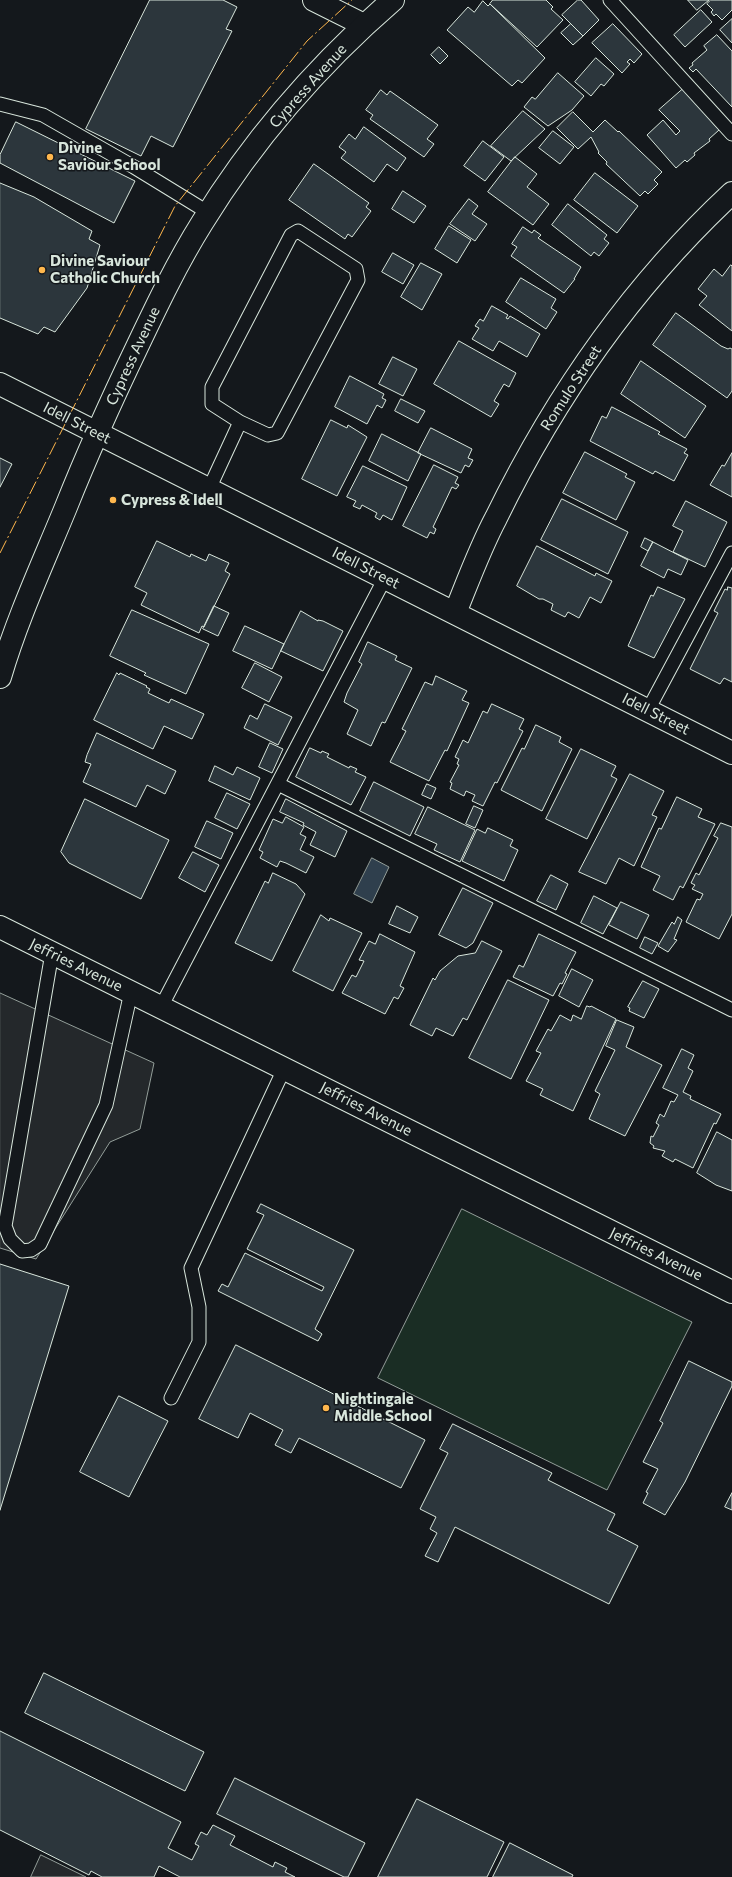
<!DOCTYPE html>
<style>
body{margin:0}
canvas{display:block;background:#14181c}
</style>
<canvas width="732" height="1877"></canvas>
<script>
const context = document.querySelector('canvas').getContext('2d');
context.lineJoin = 'round';
function fillPath(path, color) {
  context.fillStyle = color;
  context.fill(path, 'evenodd');
}
function stroke(path, color, width, dash) {
  context.strokeStyle = color;
  context.lineWidth = width;
  context.lineCap = dash ? 'butt' : 'round';
  context.setLineDash(dash || []);
  context.stroke(path);
}
function write(font, color, halo, rows, align = 'center') {
  context.font = font + ' Commissioner,sans-serif';
  context.lineWidth = 3;
  context.setLineDash([]);
  context.textBaseline = 'middle';
  context.strokeStyle = halo;
  context.fillStyle = color;
  for (const [text, x, y, turn = 0] of rows) {
    context.save();
    context.translate(x, y);
    context.rotate((+turn || 0) * Math.PI / 180);
    context.textAlign = isNaN(turn) ? turn : align;
    if (halo) context.strokeText(text, 0, 0);
    context.fillText(text, 0, 0);
    context.restore();
  }
}
const green = new Path2D(`
 M 462,1209 L 692,1322 L 607,1490 L 378,1378 Z`);
fillPath(green, '#1a2d24');
stroke(green, '#939e99', 1);
const parking = new Path2D(`
 M 0,993 L 154,1063 L 140,1129 L 110,1142 L 36,1259 L 0,1248 Z
 M 41,1855 L 86,1877 L 31,1877 Z`);
fillPath(parking, '#24282b');
stroke(parking, '#939e99', 1);
const water = new Path2D(`
 M 372,858 L 389,867 L 372,903 L 354,894 Z`);
fillPath(water, '#2f3f4d');
stroke(water, '#939e99', 1);
const building = new Path2D(`
 M 150,0 L 223,0 L 237,7 L 226,29 L 232,31 L 173,147 L 151,136 L 141,156 L 86,129 Z
 M 493,0 L 546,0 L 553,7 L 551,9 L 563,20 L 537,47 L 490,4 Z
 M 578,0 L 581,0 L 599,20 L 583,36 L 562,15 Z
 M 688,0 L 709,0 L 697,10 Z
 M 711,0 L 732,0 L 732,10 L 722,20 L 716,14 L 714,16 L 711,12 L 713,10 L 707,4 Z
 M 483,1 L 488,6 L 490,4 L 545,58 L 522,83 L 518,80 L 512,86 L 447,30 L 468,7 L 474,12 Z
 M 701,10 L 712,22 L 685,47 L 674,35 Z
 M 732,19 L 732,43 L 720,30 Z
 M 571,24 L 583,36 L 573,45 L 561,33 Z
 M 613,24 L 642,54 L 634,63 L 630,59 L 627,62 L 630,64 L 622,73 L 592,43 Z
 M 717,35 L 732,51 L 732,107 L 696,69 L 693,72 L 689,68 L 693,65 L 692,63 L 707,50 L 704,46 Z
 M 439,47 L 448,56 L 440,64 L 431,55 Z
 M 596,58 L 614,74 L 604,86 L 601,84 L 591,96 L 575,82 Z
 M 558,73 L 584,96 L 572,110 L 548,126 L 524,107 L 532,97 L 535,99 Z
 M 683,89 L 719,130 L 709,139 L 710,141 L 694,153 L 695,155 L 687,162 L 685,160 L 676,168 L 647,135 L 663,120 L 676,135 L 680,131 L 659,110 Z
 M 381,90 L 387,95 L 390,91 L 438,125 L 427,139 L 434,144 L 424,157 L 370,119 L 373,115 L 366,110 Z
 M 523,111 L 545,129 L 511,161 L 491,146 Z
 M 573,112 L 593,132 L 605,120 L 618,132 L 619,131 L 662,172 L 654,180 L 658,184 L 648,194 L 645,191 L 640,196 L 606,164 L 607,162 L 598,153 L 599,152 L 591,137 L 578,149 L 557,128 Z
 M 16,122 L 135,181 L 114,223 L 0,163 L 0,155 Z
 M 364,127 L 406,158 L 397,171 L 387,164 L 374,182 L 341,158 L 346,152 L 339,147 L 349,134 L 355,139 Z
 M 553,131 L 574,147 L 560,164 L 539,148 Z
 M 483,141 L 504,157 L 485,181 L 464,166 Z
 M 515,157 L 537,174 L 527,187 L 549,204 L 533,225 L 488,192 Z
 M 314,164 L 369,203 L 366,207 L 371,211 L 352,237 L 348,234 L 345,239 L 289,200 Z
 M 595,173 L 638,206 L 617,233 L 574,200 Z
 M 0,183 L 34,197 L 92,231 L 89,239 L 100,245 L 87,288 L 55,332 L 44,327 L 38,334 L 0,318 Z
 M 403,191 L 426,206 L 414,223 L 392,209 Z
 M 469,199 L 478,206 L 472,214 L 487,224 L 475,241 L 450,224 Z
 M 568,204 L 607,235 L 604,239 L 609,243 L 599,256 L 594,252 L 591,256 L 552,225 Z
 M 449,226 L 471,240 L 457,263 L 435,249 Z
 M 523,227 L 532,233 L 534,230 L 541,235 L 538,238 L 581,267 L 574,279 L 575,279 L 564,293 L 511,256 L 517,247 L 512,244 Z
 M 393,253 L 414,265 L 403,284 L 382,272 Z
 M 421,263 L 442,274 L 422,310 L 401,297 Z
 M 731,265 L 732,266 L 732,331 L 699,305 L 707,296 L 698,289 L 714,269 L 722,276 Z
 M 521,278 L 556,299 L 551,308 L 557,312 L 546,329 L 506,302 Z
 M 492,306 L 508,315 L 506,318 L 508,319 L 510,316 L 540,334 L 527,357 L 499,341 L 493,351 L 472,339 L 479,328 L 475,326 L 480,319 L 483,321 Z
 M 676,313 L 721,346 L 728,349 L 730,348 L 732,349 L 732,391 L 727,398 L 653,345 Z
 M 459,341 L 516,373 L 509,387 L 504,384 L 494,401 L 499,404 L 491,417 L 434,384 Z
 M 393,357 L 417,369 L 403,396 L 379,384 Z
 M 641,361 L 706,406 L 685,438 L 621,394 Z
 M 350,376 L 384,394 L 382,398 L 386,400 L 382,408 L 377,405 L 367,424 L 335,407 Z
 M 401,399 L 425,411 L 418,423 L 395,411 Z
 M 612,407 L 660,432 L 658,434 L 687,449 L 684,453 L 688,455 L 674,481 L 655,471 L 653,474 L 590,441 L 602,416 L 606,418 Z
 M 331,420 L 347,428 L 348,425 L 367,437 L 337,496 L 302,479 Z
 M 431,428 L 472,449 L 468,458 L 473,460 L 469,467 L 465,465 L 461,473 L 418,453 Z
 M 382,434 L 421,454 L 408,481 L 369,461 Z
 M 585,452 L 627,474 L 625,477 L 635,482 L 616,520 L 563,493 Z
 M 732,453 L 732,497 L 710,485 L 722,465 L 724,466 Z
 M 0,458 L 12,464 L 0,487 Z
 M 434,465 L 458,477 L 455,483 L 459,485 L 456,489 L 452,487 L 433,527 L 436,529 L 434,534 L 430,532 L 427,538 L 403,526 Z
 M 363,466 L 407,487 L 392,520 L 383,515 L 380,520 L 375,517 L 377,513 L 362,505 L 360,509 L 353,506 L 356,501 L 347,497 Z
 M 562,499 L 628,532 L 608,574 L 541,540 Z
 M 686,501 L 727,522 L 705,567 L 673,552 L 683,531 L 673,526 Z
 M 645,538 L 653,542 L 648,551 L 641,547 Z
 M 157,541 L 190,557 L 191,554 L 206,561 L 209,554 L 229,563 L 225,571 L 230,574 L 204,627 L 202,626 L 199,633 L 141,605 L 147,593 L 135,587 Z
 M 653,542 L 688,560 L 681,575 L 668,569 L 664,578 L 641,566 Z
 M 537,546 L 595,576 L 596,573 L 612,581 L 601,603 L 590,597 L 579,618 L 568,612 L 565,617 L 551,610 L 553,604 L 543,599 L 539,599 L 517,586 Z
 M 658,587 L 685,599 L 654,658 L 628,646 L 651,595 L 653,596 Z
 M 728,587 L 732,588 L 732,682 L 724,678 L 720,684 L 690,669 L 718,613 L 714,611 L 725,589 L 727,590 Z
 M 214,606 L 229,613 L 218,636 L 203,629 Z
 M 132,610 L 209,644 L 186,694 L 144,675 L 146,673 L 110,656 Z
 M 301,611 L 318,621 L 318,620 L 323,621 L 343,631 L 323,671 L 281,651 Z
 M 245,626 L 284,644 L 272,669 L 233,651 Z
 M 368,642 L 397,656 L 395,660 L 412,668 L 385,723 L 382,722 L 371,746 L 347,734 L 358,710 L 344,702 L 347,693 L 362,664 L 359,662 Z
 M 255,663 L 282,677 L 269,702 L 242,688 Z
 M 117,673 L 119,675 L 120,673 L 147,686 L 146,687 L 150,689 L 148,693 L 169,703 L 171,699 L 204,714 L 192,739 L 164,726 L 153,749 L 94,720 Z
 M 436,676 L 467,691 L 462,700 L 469,703 L 447,751 L 445,750 L 429,781 L 390,762 L 406,731 L 402,729 L 425,682 L 432,685 Z
 M 265,704 L 292,717 L 278,745 L 244,728 L 250,715 L 257,719 Z
 M 492,704 L 524,719 L 519,729 L 523,731 L 497,783 L 495,782 L 483,806 L 472,801 L 475,795 L 466,791 L 464,796 L 450,789 L 452,783 L 450,782 L 459,765 L 457,764 L 459,759 L 455,757 L 463,740 L 468,743 L 483,711 L 487,713 Z
 M 536,725 L 561,737 L 559,742 L 572,749 L 542,811 L 501,790 L 522,748 L 524,749 Z
 M 97,733 L 176,771 L 165,794 L 147,785 L 136,807 L 83,782 L 91,764 L 85,762 L 87,755 Z
 M 270,743 L 283,749 L 272,773 L 259,767 Z
 M 310,748 L 321,753 L 322,751 L 329,754 L 327,757 L 349,768 L 350,766 L 357,769 L 355,772 L 366,777 L 351,805 L 296,777 Z
 M 581,749 L 616,766 L 611,776 L 617,779 L 587,839 L 546,819 Z
 M 215,766 L 233,775 L 237,767 L 260,778 L 250,800 L 209,781 Z
 M 630,774 L 664,791 L 652,815 L 657,817 L 634,866 L 619,858 L 606,884 L 579,872 Z
 M 374,782 L 424,807 L 410,836 L 360,811 Z
 M 427,784 L 436,788 L 431,799 L 422,795 Z
 M 227,793 L 250,804 L 237,829 L 215,818 Z
 M 677,797 L 702,809 L 698,817 L 715,824 L 683,888 L 680,886 L 673,900 L 653,890 L 660,876 L 641,867 L 659,828 L 661,829 Z
 M 85,799 L 169,840 L 141,899 L 69,863 L 61,852 Z
 M 286,799 L 347,831 L 335,857 L 310,845 L 316,832 L 303,825 L 304,823 L 280,812 Z
 M 474,806 L 483,810 L 475,828 L 466,824 Z
 M 428,807 L 475,830 L 460,862 L 434,850 L 437,844 L 415,834 Z
 M 286,817 L 304,827 L 300,834 L 306,837 L 300,850 L 314,857 L 306,873 L 286,863 L 280,861 L 277,867 L 260,858 L 263,852 L 259,850 L 273,819 L 282,823 Z
 M 207,821 L 233,833 L 221,859 L 195,847 Z
 M 721,823 L 732,827 L 732,914 L 719,939 L 686,922 L 697,899 L 700,900 L 703,894 L 692,889 L 695,885 L 691,883 L 696,873 L 699,875 L 718,838 L 714,836 Z
 M 488,828 L 513,840 L 510,846 L 518,850 L 504,881 L 462,861 L 477,829 L 485,833 Z
 M 193,852 L 219,865 L 205,892 L 179,878 Z
 M 273,873 L 296,884 L 305,894 L 272,961 L 235,943 L 265,881 L 268,883 Z
 M 551,875 L 568,884 L 556,910 L 537,901 Z
 M 463,888 L 493,903 L 473,943 L 466,948 L 439,935 Z
 M 594,896 L 617,908 L 603,934 L 581,923 Z
 M 621,902 L 649,915 L 637,939 L 609,925 Z
 M 397,906 L 418,917 L 410,933 L 389,924 Z
 M 321,915 L 329,921 L 330,918 L 362,933 L 333,991 L 293,971 Z
 M 678,917 L 682,920 L 674,939 L 677,940 L 668,952 L 658,946 L 672,922 L 674,924 Z
 M 380,934 L 415,952 L 400,986 L 404,988 L 398,999 L 394,997 L 385,1014 L 342,993 L 352,975 L 356,977 L 364,961 L 359,960 L 369,941 L 375,944 Z
 M 539,934 L 576,952 L 565,973 L 567,974 L 562,984 L 560,983 L 553,996 L 513,977 L 519,965 L 523,967 Z
 M 645,937 L 658,943 L 652,954 L 640,948 Z
 M 482,941 L 502,951 L 467,1020 L 463,1018 L 453,1036 L 436,1028 L 432,1036 L 410,1025 L 433,978 L 435,980 L 440,971 L 458,956 L 475,953 Z
 M 572,969 L 593,980 L 579,1007 L 559,996 Z
 M 508,980 L 549,1000 L 511,1079 L 469,1058 Z
 M 643,981 L 659,989 L 644,1018 L 629,1011 L 630,1008 L 628,1007 Z
 M 587,1006 L 590,1007 L 591,1006 L 616,1019 L 573,1111 L 540,1095 L 543,1089 L 526,1081 L 541,1053 L 536,1051 L 548,1029 L 551,1031 L 560,1015 L 571,1021 L 573,1015 L 581,1019 Z
 M 617,1020 L 634,1027 L 626,1047 L 662,1065 L 625,1136 L 589,1119 L 600,1094 L 595,1091 L 615,1050 L 606,1046 Z
 M 682,1049 L 694,1055 L 688,1068 L 693,1071 L 683,1092 L 691,1096 L 690,1099 L 721,1114 L 716,1124 L 714,1123 L 693,1168 L 675,1159 L 673,1162 L 662,1156 L 665,1151 L 653,1148 L 654,1146 L 650,1143 L 651,1136 L 653,1137 L 659,1125 L 656,1123 L 660,1114 L 664,1117 L 671,1101 L 674,1102 L 678,1095 L 663,1088 Z
 M 717,1132 L 732,1140 L 732,1191 L 716,1185 L 697,1173 Z
 M 261,1204 L 354,1250 L 315,1329 L 322,1334 L 318,1341 L 218,1291 L 222,1284 L 228,1287 L 245,1253 L 322,1291 L 324,1287 L 247,1249 L 264,1215 L 257,1212 Z
 M 0,1264 L 69,1286 L 0,1510 Z
 M 236,1345 L 425,1440 L 401,1488 L 299,1438 L 291,1453 L 275,1445 L 283,1430 L 250,1413 L 238,1438 L 199,1419 Z
 M 689,1361 L 732,1382 L 732,1386 L 685,1482 L 665,1515 L 643,1503 L 648,1493 L 646,1492 L 658,1469 L 643,1462 L 663,1423 L 660,1421 Z
 M 119,1396 L 168,1421 L 129,1497 L 80,1472 Z
 M 453,1424 L 552,1473 L 548,1480 L 615,1514 L 607,1530 L 638,1546 L 609,1604 L 455,1527 L 438,1562 L 425,1556 L 437,1533 L 430,1529 L 436,1517 L 420,1509 L 448,1453 L 440,1449 Z
 M 732,1493 L 732,1510 L 725,1507 Z
 M 44,1673 L 204,1752 L 185,1791 L 25,1713 Z
 M 0,1731 L 181,1822 L 168,1848 L 192,1860 L 199,1846 L 195,1844 L 201,1832 L 207,1835 L 213,1825 L 235,1836 L 230,1845 L 273,1867 L 275,1862 L 287,1868 L 285,1872 L 295,1877 L 180,1877 L 159,1866 L 154,1877 L 102,1877 L 91,1871 L 89,1875 L 0,1830 Z
 M 235,1778 L 365,1843 L 348,1877 L 344,1877 L 217,1814 Z
 M 417,1799 L 504,1842 L 487,1877 L 378,1877 Z
 M 510,1843 L 573,1875 L 572,1877 L 493,1877 Z`);
fillPath(building, '#2c363c');
stroke(building, '#d8e6dc', 1);
const lane = new Path2D(`
 M 610,0 L 732,134
 M 0,104 L 43,115 L 134,167 L 209,213
 M 209,489 L 240,422 L 268,435 L 277,433 L 358,280 L 356,269 L 298,231 L 291,235 L 212,387 L 212,404 L 240,422
 M 648,710 L 732,553
 M 278,784 L 732,1010
 M 52,953 L 5,1226 L 10,1239 L 22,1251 L 31,1250 L 40,1244 L 106,1105 L 131,992
 M 161,1007 L 385,578
 M 171,1398 L 199,1342 L 199,1307 L 191,1268 L 284,1069`);
const street = new Path2D(`
 M 314,0 L 364,25
 M 0,384 L 732,753
 M 455,613 C 468,581 480,548 496,518 C 555,397 633,285 732,193
 M 0,927 L 732,1292`);
const secondary = new Path2D(`
 M 0,677 C 17,619 43,563 66,507 C 88,452 112,399 137,347 C 157,305 177,263 202,223 C 253,140 319,64 393,0`);
stroke(lane, '#d8e6dc', 15);
stroke(street, '#d8e6dc', 24);
stroke(secondary, '#d8e6dc', 24);
stroke(lane, '#14181c', 13);
stroke(street, '#14181c', 22);
stroke(secondary, '#14181c', 22);
stroke(new Path2D(`
 M 0,553 L 175,206 L 307,41 L 352,0`), '#ffb74d', 1, [14, 3, 2, 3]);
for (const [x, y, r, color] of [
 [50,157,4,"#ffb74d"],
 [42,270,4,"#ffb74d"],
 [113,500,4,"#ffb74d"],
 [326,1408,4,"#ffb74d"]
]) {
  const dot = new Path2D();
  dot.arc(x, y, r, 0, 2 * Math.PI);
  context.fillStyle = color;
  context.fill(dot);
  stroke(dot, '#14181c', 1.5);
}
write('15px', '#d8e6dc', '#14181c', [
 ["Cypress Avenue",308,86,-48],
 ["Cypress Avenue",133,356,-65],
 ["Romulo Street",571,388,-57],
 ["Idell Street",77,423,27],
 ["Idell Street",366,568,27],
 ["Idell Street",656,714,27],
 ["Jeffries Avenue",76,965,26],
 ["Jeffries Avenue",366,1109,27],
 ["Jeffries Avenue",656,1254,26]
]);
write('bold 15px', '#d8e6dc', '#14181c', [
 ["Divine",58,148],
 ["Saviour School",58,165],
 ["Divine Saviour",50,261],
 ["Catholic Church",50,278],
 ["Cypress & Idell",121,500],
 ["Nightingale",334,1399],
 ["Middle School",334,1416]
], 'left');
</script>
